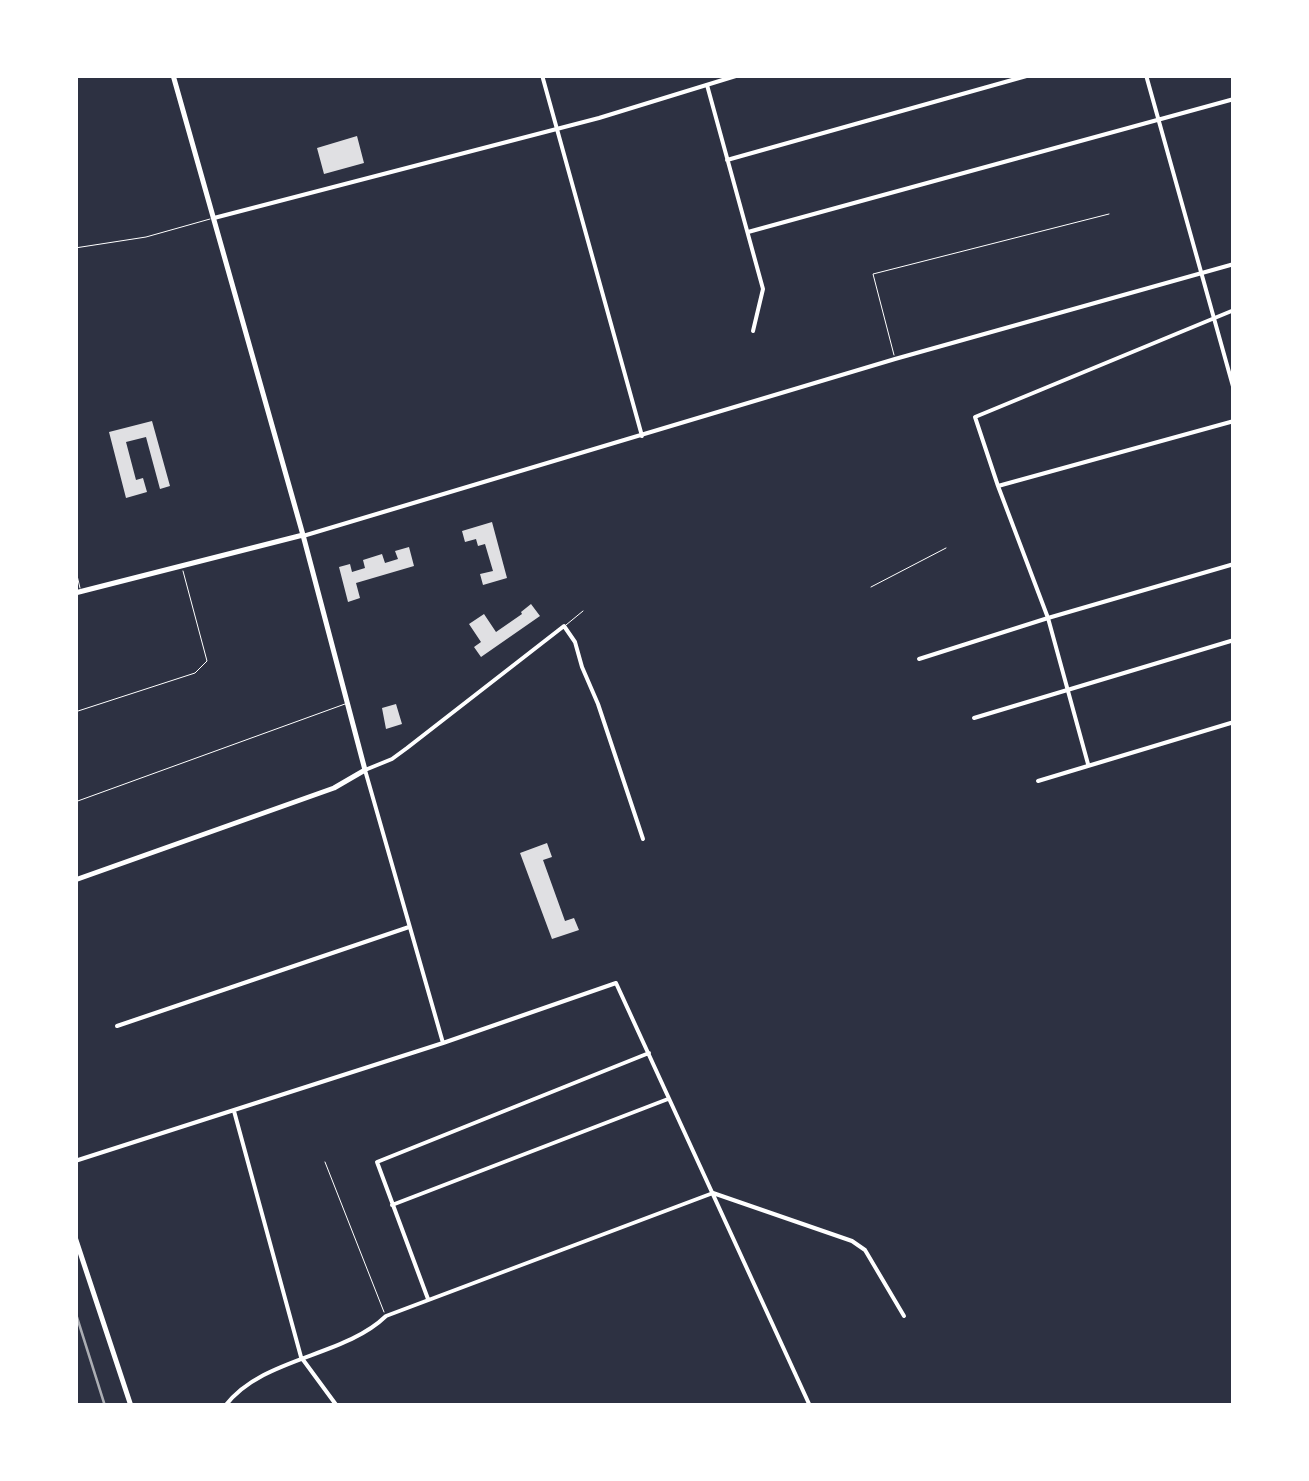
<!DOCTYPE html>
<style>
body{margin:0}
#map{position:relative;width:1309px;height:1481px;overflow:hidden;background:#2d3142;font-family:"DejaVu Sans",sans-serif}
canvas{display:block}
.frame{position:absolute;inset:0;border:78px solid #fff;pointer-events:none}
</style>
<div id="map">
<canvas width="1309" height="1481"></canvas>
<div class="frame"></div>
</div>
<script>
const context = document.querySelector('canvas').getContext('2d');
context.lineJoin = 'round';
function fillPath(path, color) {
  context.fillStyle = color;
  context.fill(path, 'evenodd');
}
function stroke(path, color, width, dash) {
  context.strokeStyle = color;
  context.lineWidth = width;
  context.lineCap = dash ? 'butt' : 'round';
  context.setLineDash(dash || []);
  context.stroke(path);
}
fillPath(new Path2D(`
 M 357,136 L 364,163 L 324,174 L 317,148 Z
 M 152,421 L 170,486 L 160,489 L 146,437 L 126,442 L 136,480 L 143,478 L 147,492 L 126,498 L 109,432 Z
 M 492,522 L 507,578 L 483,585 L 480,574 L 493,571 L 485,544 L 478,546 L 476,539 L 465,542 L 462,531 Z
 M 409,547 L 414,566 L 356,583 L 360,598 L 348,602 L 339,567 L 350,564 L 352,572 L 365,568 L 363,560 L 382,554 L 385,563 L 398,559 L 395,551 Z
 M 531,604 L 540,616 L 481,657 L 474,647 L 481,642 L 469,624 L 484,614 L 496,632 L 522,614 L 521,612 Z
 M 396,704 L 402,724 L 386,729 L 382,708 Z
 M 547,843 L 552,857 L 543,860 L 565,921 L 574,918 L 579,930 L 552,939 L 520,853 Z`), '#e0e0e3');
stroke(new Path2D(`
 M 75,248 L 146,237 L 210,219
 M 894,355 L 873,274 L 1109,214
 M 75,567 L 80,588
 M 871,587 L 946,548
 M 566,625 L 583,611
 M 75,712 L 195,673 L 207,661 L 183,571
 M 75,802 L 345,704
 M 325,1162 L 384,1312`), '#fff', 1);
stroke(new Path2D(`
 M 1146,75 L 1234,390
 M 707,85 L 763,289 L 753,331
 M 727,160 L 1030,75
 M 748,232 L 1234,99
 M 998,486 L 1234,421
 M 919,659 L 1048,618 L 1234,564
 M 974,718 L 1234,640
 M 1088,764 L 1048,618 L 998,486 L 975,417 L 1234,310
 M 1038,781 L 1234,722
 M 117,1026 L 409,927
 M 443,1043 L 365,770 L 392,759 L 407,748 L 564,626 L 575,642 L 582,667 L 598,704 L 643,839
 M 234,1111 L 301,1357 L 337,1406
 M 75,1161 L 443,1043 L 616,983 L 810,1406
 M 392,1205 L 668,1099
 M 428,1299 L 377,1162 L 649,1053
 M 225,1406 C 262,1357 344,1357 386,1316 L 713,1193 L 852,1241 L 865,1250 L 904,1316`), '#fff', 4);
stroke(new Path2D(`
 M 542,75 L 642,436
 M 214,218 L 599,118 L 739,75
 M 303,536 L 895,359 L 1234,264`), '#fff', 4);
stroke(new Path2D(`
 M 75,593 L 303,535
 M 75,880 L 334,788 L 365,770 L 303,535 L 173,75
 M 75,1237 L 131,1406`), '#fff', 5);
stroke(new Path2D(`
 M 75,1311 L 105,1406`), '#abadb3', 2.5);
</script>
